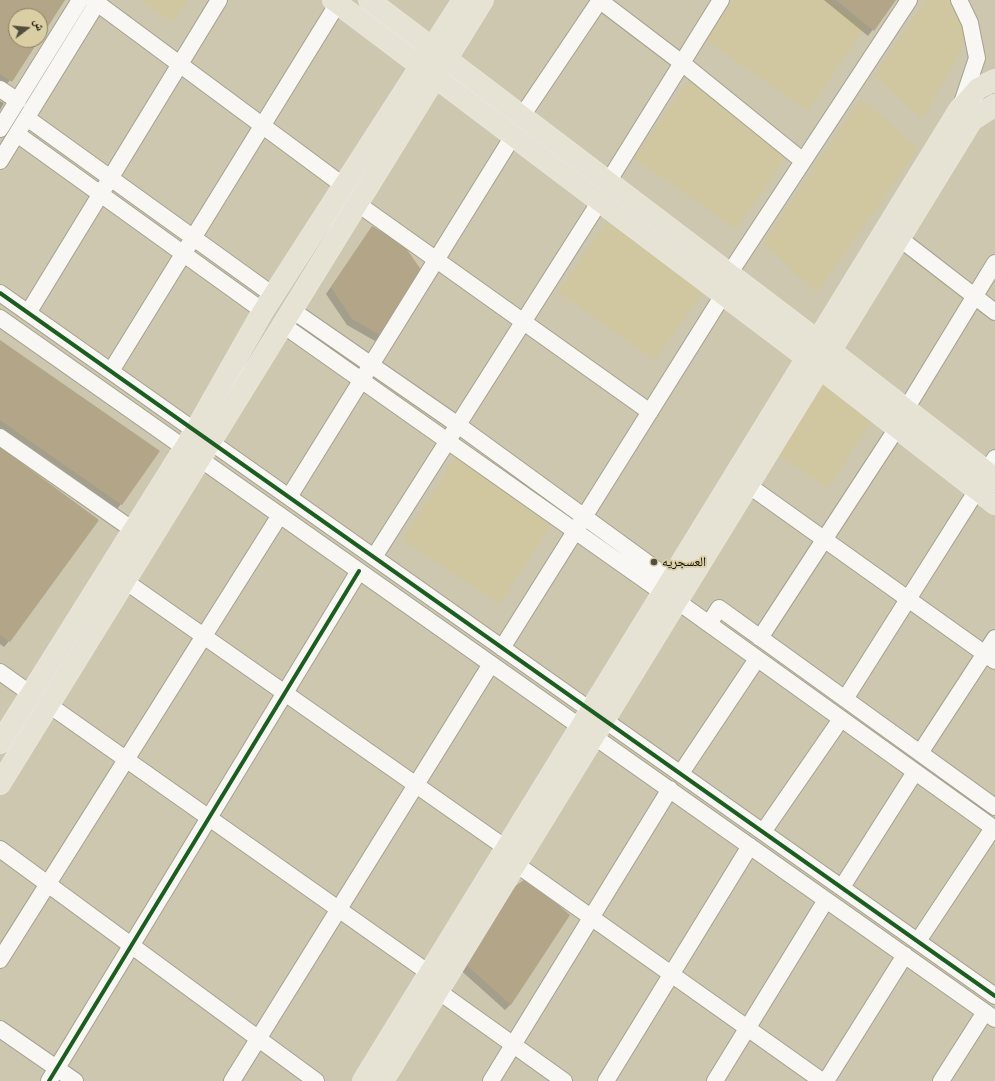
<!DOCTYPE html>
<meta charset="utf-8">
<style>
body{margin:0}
#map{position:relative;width:995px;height:1081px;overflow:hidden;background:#cdc7b0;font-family:"Work Sans","Noto Naskh Arabic",sans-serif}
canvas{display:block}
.north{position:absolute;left:8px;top:8px;width:40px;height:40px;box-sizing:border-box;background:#d9cea4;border:1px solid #898063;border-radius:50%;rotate:74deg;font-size:11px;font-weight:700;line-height:16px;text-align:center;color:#100c01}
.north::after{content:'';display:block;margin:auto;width:14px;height:18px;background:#524d3e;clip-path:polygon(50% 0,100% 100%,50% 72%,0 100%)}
</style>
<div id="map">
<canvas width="995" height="1081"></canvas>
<div class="north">ش</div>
</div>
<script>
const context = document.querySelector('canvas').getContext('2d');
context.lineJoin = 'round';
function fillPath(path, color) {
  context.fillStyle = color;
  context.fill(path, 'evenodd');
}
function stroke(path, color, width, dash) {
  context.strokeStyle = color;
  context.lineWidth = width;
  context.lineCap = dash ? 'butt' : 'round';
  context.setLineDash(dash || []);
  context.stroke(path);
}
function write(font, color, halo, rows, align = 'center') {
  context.font = font + ' "Work Sans","Noto Naskh Arabic",sans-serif';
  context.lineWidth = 3.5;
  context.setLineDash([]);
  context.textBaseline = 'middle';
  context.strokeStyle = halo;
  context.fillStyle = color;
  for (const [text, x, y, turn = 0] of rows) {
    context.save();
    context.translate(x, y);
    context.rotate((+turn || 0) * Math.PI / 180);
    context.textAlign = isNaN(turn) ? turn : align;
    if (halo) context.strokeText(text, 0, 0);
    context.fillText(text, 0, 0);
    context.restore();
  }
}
fillPath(new Path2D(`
 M 140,0 L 188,0 L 173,22 Z
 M 733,0 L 830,0 L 867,26 L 808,111 L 706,40 Z
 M 926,0 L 960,0 L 973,29 L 923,119 L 874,76 Z
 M 694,72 L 796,143 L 736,229 L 634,158 Z
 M 861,98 L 919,148 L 817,293 L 763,244 Z
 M 607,221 L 705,290 L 655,360 L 558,292 Z
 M 819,381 L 874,417 L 828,488 L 773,452 Z
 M 463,446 L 561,510 L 500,604 L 402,540 Z`), '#d0c6a0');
fillPath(new Path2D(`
 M 0,0 L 64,0 L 40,37 L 40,16 L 16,16 L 16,40 L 38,40 L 5,87 L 0,83 Z
 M 824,0 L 895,0 L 868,36 Z
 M 0,101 L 4,103 L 0,110 Z
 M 372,227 L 381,336 L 375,341 L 347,325 L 326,294 Z
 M 0,341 L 121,504 L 116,510 L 0,430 Z
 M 0,449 L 9,641 L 4,647 L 0,644 Z
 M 569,915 L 510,1005 L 505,1010 L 457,967 Z`), '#0003');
fillPath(new Path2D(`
 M 0,0 L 65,0 L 40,39 L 40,16 L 16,16 L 16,40 L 39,40 L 12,82 L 0,74 Z
 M 836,0 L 896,0 L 874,31 Z
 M 372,226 L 403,244 L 422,271 L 382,336 L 352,319 L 331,287 Z
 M 0,340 L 160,451 L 122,505 L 0,420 Z
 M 0,447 L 99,520 L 10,642 L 0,635 Z
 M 527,878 L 570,915 L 511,1005 L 462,961 L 498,898 Z`), '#b3a588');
const minor = new Path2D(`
 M 93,0 L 344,186
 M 599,0 L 682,63 L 803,161
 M 959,0 L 970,23 L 977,58 L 962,103
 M 0,89 L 18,101
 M 522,116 L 600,0
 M 27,118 L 273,295
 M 0,129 L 80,0
 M 17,134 L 263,311
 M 0,161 L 99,0
 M 608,182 L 721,0
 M 358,204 L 650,412
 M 899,238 L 995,312
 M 729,274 L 909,0
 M 0,293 L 995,996
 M 292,310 L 458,425 L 671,580
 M 28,313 L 219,0
 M 0,318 L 995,1019
 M 283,325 L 663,593
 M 111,371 L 338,3
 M 906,409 L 995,263
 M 0,437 L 133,530
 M 986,472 L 995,458
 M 748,485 L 995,661
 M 289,497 L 513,136
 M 374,557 L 600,201
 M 125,581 L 506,848
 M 677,601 L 995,829
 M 709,624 L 719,608 L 995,807
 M 760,638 L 897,428
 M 502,648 L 723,295
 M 0,672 L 31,694
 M 845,699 L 977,490
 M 49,705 L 429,973
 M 920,753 L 995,638
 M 681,773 L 757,659
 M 763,832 L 841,719
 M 0,849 L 316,1081
 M 516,864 L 822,1081
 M 842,887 L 915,772
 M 918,941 L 993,828
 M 0,960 L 280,515
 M 438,991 L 564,1081
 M 0,1029 L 75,1081
 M 49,1081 L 359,571
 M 232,1081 L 491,664
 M 491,1081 L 670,789
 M 606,1081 L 750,846
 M 715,1081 L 826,900
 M 826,1081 L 905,955
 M 941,1081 L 985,1012`);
const major = new Path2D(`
 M 333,0 L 807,358 L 995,504
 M 369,0 L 818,341 L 995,478
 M 0,743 L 195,431 L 263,311 L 463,0
 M 0,784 L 483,0
 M 363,1081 L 959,110 L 978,88 L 995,80
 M 383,1081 L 972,120 L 995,105`);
stroke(minor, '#a5a18f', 18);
stroke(major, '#e8e6db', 22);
stroke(minor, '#f8f7f3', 16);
stroke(major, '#e6e2d4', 20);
stroke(new Path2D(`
 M 0,293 L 995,996
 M 49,1081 L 359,571`), '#1b5e20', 4);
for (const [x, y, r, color] of [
 [654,562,4,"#524d3e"]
]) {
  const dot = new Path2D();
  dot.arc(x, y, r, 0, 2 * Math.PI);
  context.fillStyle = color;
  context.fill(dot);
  stroke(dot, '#d9cea4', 1.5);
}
write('13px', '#100c01', '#d9cea4', [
 ["العسجريه",662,562]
], 'left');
</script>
